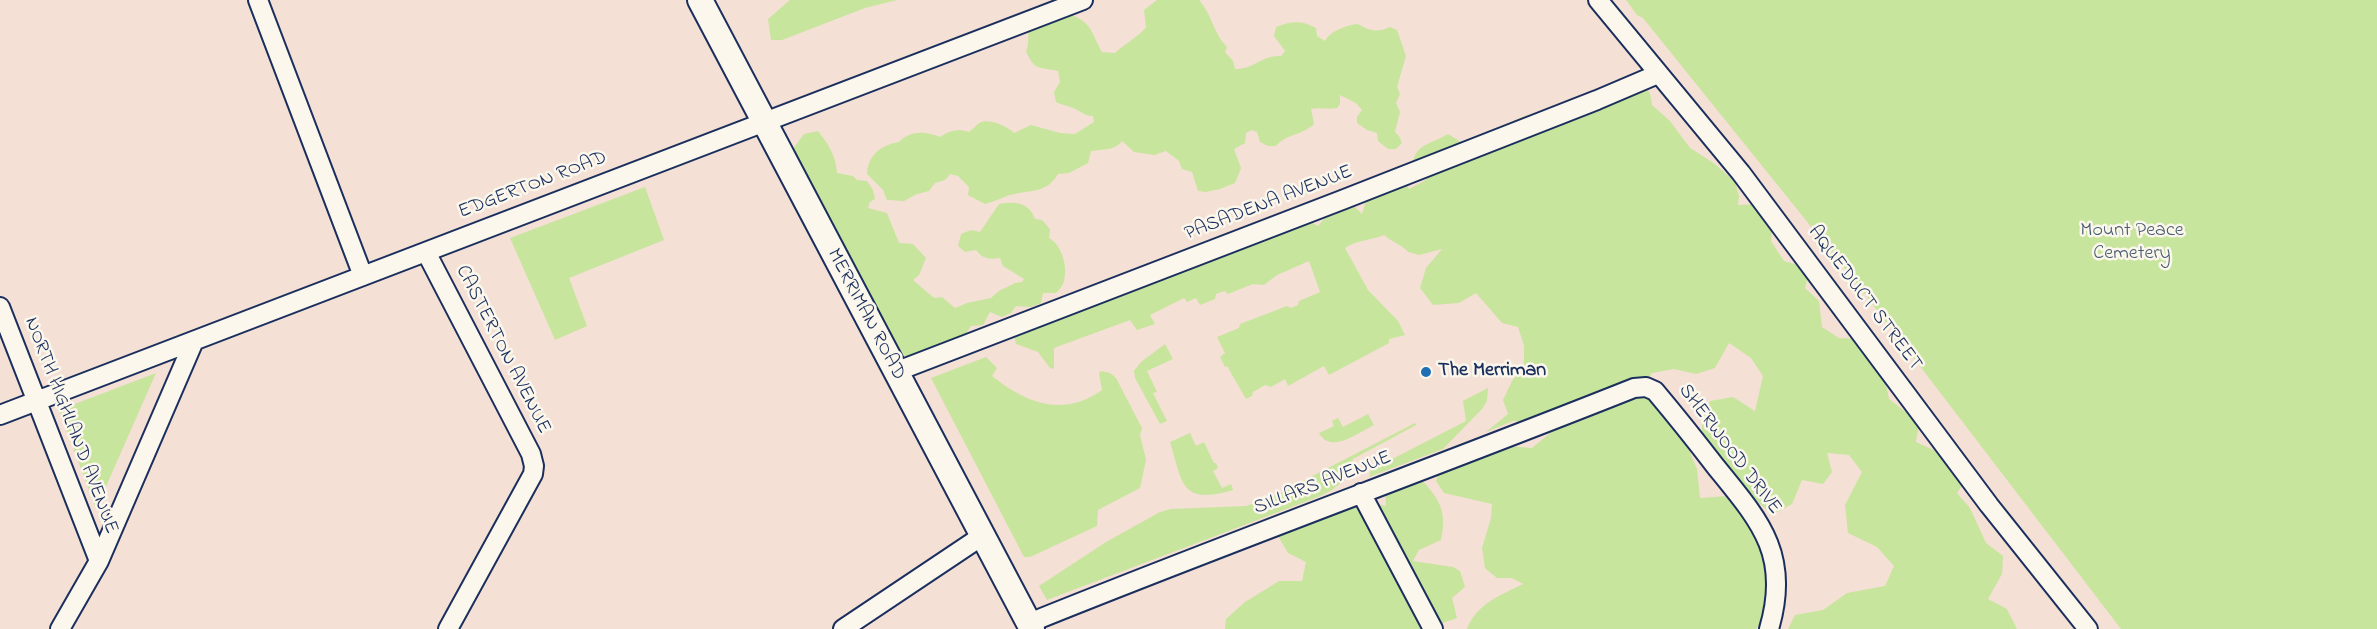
<!DOCTYPE html>
<style>
body{margin:0}
canvas{display:block;background:#f4e0d5}
</style>
<canvas width="2377" height="629"></canvas>
<script>
const context = document.querySelector('canvas').getContext('2d');
context.lineJoin = 'round';
function fillPath(path, color) {
  context.fillStyle = color;
  context.fill(path, 'evenodd');
}
function stroke(path, color, width, dash) {
  context.strokeStyle = color;
  context.lineWidth = width;
  context.lineCap = dash ? 'butt' : 'round';
  context.setLineDash(dash || []);
  context.stroke(path);
}
function write(font, color, halo, rows, align = 'center') {
  context.font = font + ' "Indie Flower",sans-serif';
  context.lineWidth = 5;
  context.setLineDash([]);
  context.textBaseline = 'middle';
  context.strokeStyle = halo;
  context.fillStyle = color;
  for (const [text, x, y, turn = 0] of rows) {
    context.save();
    context.translate(x, y);
    context.rotate((+turn || 0) * Math.PI / 180);
    context.textAlign = isNaN(turn) ? turn : align;
    if (halo) context.strokeText(text, 0, 0);
    context.fillText(text, 0, 0);
    context.restore();
  }
}
fillPath(new Path2D(`
 M 790,0 L 897,0 L 865,8 L 782,40 L 771,40 L 768,19 Z
 M 1157,0 L 1199,0 C 1213,16 1213,33 1227,47 L 1225,52 L 1233,61 L 1235,69 C 1255,69 1261,55 1281,56 L 1285,51 L 1274,36 L 1276,27 C 1291,21 1302,20 1316,28 L 1317,36 L 1325,41 C 1330,31 1347,25 1358,24 C 1370,31 1377,33 1390,27 L 1397,30 L 1406,56 L 1397,87 L 1400,94 L 1396,103 L 1400,112 L 1395,132 L 1399,136 L 1402,143 L 1396,149 L 1388,149 L 1378,141 L 1377,133 L 1367,130 L 1357,123 L 1357,117 L 1362,110 L 1356,103 L 1340,95 L 1340,104 L 1337,108 C 1327,110 1318,107 1311,109 L 1314,124 C 1303,135 1286,134 1276,146 L 1268,146 L 1260,142 L 1257,132 L 1252,130 L 1246,133 L 1245,143 L 1234,149 L 1241,168 L 1235,183 L 1220,189 L 1206,192 L 1198,191 L 1192,172 L 1182,169 L 1179,161 L 1166,151 L 1154,155 L 1134,152 L 1122,141 C 1115,151 1103,149 1091,151 L 1088,163 L 1069,173 L 1058,174 C 1046,195 1028,189 1007,196 C 999,199 993,202 985,204 L 968,195 L 969,187 L 958,176 L 950,174 L 945,180 L 935,183 L 929,191 L 917,194 L 904,201 L 887,200 L 883,190 L 867,174 C 868,155 881,145 899,142 C 910,130 926,131 940,137 C 948,131 959,128 969,132 C 973,129 977,124 981,122 C 991,119 1007,126 1014,133 L 1031,125 L 1060,133 L 1075,134 L 1094,122 L 1093,116 C 1083,116 1079,109 1070,107 C 1065,105 1062,105 1056,102 L 1054,92 L 1060,82 L 1058,71 C 1040,67 1034,71 1026,51 C 1030,43 1027,37 1029,28 L 1063,12 C 1092,21 1089,28 1102,52 L 1115,53 C 1122,46 1143,33 1146,27 L 1144,10 Z
 M 1626,0 L 2377,0 L 2377,629 L 2121,629 L 1854,280 L 1643,18 L 1637,15 Z
 M 1627,77 C 1642,84 1651,86 1652,105 L 1670,121 L 1690,148 L 1715,164 L 1735,182 L 1739,196 L 1738,205 L 1757,204 L 1773,221 L 1771,241 L 1784,261 L 1805,267 L 1807,280 L 1805,288 L 1819,301 L 1822,327 L 1839,338 L 1860,339 L 1884,376 L 1889,399 L 1919,422 L 1916,442 L 1938,452 L 1963,484 L 1957,493 L 1970,508 L 1986,543 L 2003,556 L 2002,574 L 1988,599 L 2007,609 L 2017,629 L 1788,629 L 1795,615 L 1823,610 L 1847,593 L 1885,586 L 1894,566 L 1877,547 L 1848,533 L 1845,505 L 1862,472 L 1849,455 L 1827,453 L 1832,472 L 1823,484 L 1802,480 L 1792,504 L 1772,515 C 1752,496 1717,465 1705,441 C 1698,428 1705,413 1710,401 L 1733,397 L 1755,411 L 1763,376 L 1751,358 L 1729,343 L 1715,368 L 1696,374 L 1674,369 L 1652,373 L 1641,389 L 1651,403 L 1679,426 L 1697,469 L 1700,498 L 1728,496 L 1778,546 L 1783,564 L 1769,583 L 1780,599 L 1756,629 L 1467,629 C 1476,604 1501,595 1523,584 L 1512,578 L 1497,578 L 1485,568 L 1482,548 L 1491,518 L 1492,504 L 1444,493 L 1436,481 L 1443,462 L 1507,446 L 1532,448 L 1560,425 L 1513,421 L 1486,432 L 1508,414 L 1503,400 L 1512,381 L 1524,366 L 1524,346 L 1518,327 L 1502,323 L 1476,293 L 1459,303 L 1433,305 L 1420,288 L 1426,268 L 1442,249 L 1419,255 L 1408,252 C 1404,246 1392,242 1384,235 C 1372,240 1357,240 1345,248 L 1368,290 L 1398,321 L 1405,335 L 1389,339 L 1389,343 L 1329,375 L 1324,366 L 1288,386 L 1285,379 L 1271,387 L 1265,385 L 1253,392 L 1252,396 L 1246,399 L 1227,366 L 1225,367 L 1220,357 L 1225,353 L 1217,337 L 1239,328 L 1240,324 L 1287,306 L 1291,308 L 1298,305 L 1299,301 L 1320,292 L 1309,261 L 1277,275 L 1264,285 L 1253,284 L 1228,294 L 1225,291 L 1216,294 L 1215,299 L 1200,305 L 1196,298 L 1187,302 L 1184,298 L 1150,315 L 1155,324 L 1137,330 L 1130,320 L 1054,348 L 1054,369 L 1050,368 L 1038,352 L 1016,344 L 1014,336 L 1307,220 L 1318,226 L 1330,212 L 1355,207 L 1362,214 C 1372,185 1367,176 1400,169 L 1409,189 L 1426,180 L 1413,163 C 1415,144 1434,143 1448,134 L 1477,152 L 1482,157 C 1494,147 1489,149 1495,137 C 1501,125 1515,120 1527,115 L 1545,125 L 1588,95 Z
 M 818,131 C 829,145 836,156 837,173 L 853,176 L 857,180 L 867,181 L 873,190 L 875,199 L 870,202 L 868,208 L 887,213 L 899,243 L 913,244 L 926,258 L 919,275 L 913,280 L 934,298 L 942,297 L 955,308 L 967,303 L 991,298 L 999,291 L 1015,283 L 1022,282 L 1024,279 L 1003,266 L 1000,258 C 989,260 982,258 976,250 L 965,252 L 958,246 L 961,234 L 971,230 L 980,232 L 999,204 C 1015,201 1029,202 1035,219 L 1042,220 L 1050,229 L 1049,238 C 1062,245 1068,267 1064,281 C 1063,285 1059,290 1056,293 L 1043,293 L 1041,303 L 1031,307 L 1016,306 L 1011,313 L 1002,317 L 990,312 L 983,325 L 971,326 L 960,342 L 927,352 L 921,351 L 911,357 L 899,354 L 889,340 L 889,327 L 878,323 L 792,164 L 793,149 L 804,134 Z
 M 645,187 L 664,240 L 569,278 L 587,326 L 555,340 L 510,238 Z
 M 1165,344 L 1173,359 L 1147,371 L 1157,392 L 1153,393 L 1167,421 L 1160,424 L 1135,378 L 1134,371 L 1141,362 Z
 M 986,357 L 997,368 L 992,376 C 1026,403 1063,418 1102,390 L 1099,373 L 1101,371 L 1110,373 L 1116,378 L 1142,428 L 1140,435 L 1146,460 L 1140,488 L 1098,510 L 1097,526 L 1030,557 L 1024,557 L 931,378 Z
 M 156,373 L 96,509 L 59,410 Z
 M 1488,388 L 1487,401 L 1482,409 L 1443,449 L 1369,477 L 1371,470 L 1466,421 L 1463,401 Z
 M 1368,414 L 1374,425 C 1359,432 1331,455 1319,433 L 1334,426 L 1332,421 L 1338,418 L 1343,427 Z
 M 1415,423 L 1416,425 L 1353,459 L 1342,482 L 1332,490 L 1318,497 L 1052,598 L 1047,600 L 1039,586 L 1106,542 L 1160,512 L 1171,509 L 1246,506 L 1268,499 Z
 M 1190,433 L 1196,446 L 1204,442 L 1214,463 L 1216,463 L 1218,468 L 1213,471 L 1222,488 L 1231,484 L 1233,490 C 1181,505 1183,485 1170,442 Z
 M 1421,479 C 1440,500 1447,511 1441,540 L 1419,550 L 1413,561 L 1453,567 L 1460,571 L 1465,587 L 1452,598 L 1457,618 L 1425,629 L 1225,629 L 1226,619 L 1245,602 L 1279,581 L 1302,581 L 1306,562 L 1288,553 L 1278,536 L 1280,522 L 1296,516 L 1316,521 L 1335,505 L 1376,504 L 1386,506 L 1385,486 Z`), '#c8e59d');
const minor = new Path2D(`
 M 258,0 L 363,276
 M 1598,0 L 1741,173 L 1989,505 L 2088,629
 M 426,252 L 531,454 L 534,466 L 533,474 L 448,629
 M 0,307 L 99,561
 M 895,372 L 1342,200 L 1597,100 L 1658,74
 M 0,415 L 1083,0
 M 1361,493 L 1433,629
 M 1029,623 C 1229,542 1433,468 1634,388 L 1646,387 L 1655,391 C 1676,416 1696,441 1716,467 C 1760,521 1791,555 1769,629
 M 60,629 L 99,561 L 194,341
 M 843,629 L 982,536`);
const secondary = new Path2D(`
 M 700,0 L 1032,629`);
stroke(minor, '#1b2f5e', 22);
stroke(secondary, '#1b2f5e', 28);
stroke(minor, '#fbf7ec', 18);
stroke(secondary, '#fbf7ec', 24);
for (const [x, y, r, color] of [
 [1426,372,6,"#1f6fb2"]
]) {
  const dot = new Path2D();
  dot.arc(x, y, r, 0, 2 * Math.PI);
  context.fillStyle = color;
  context.fill(dot);
  stroke(dot, '#fbf7ec', 2);
}
write('20px', '#1b2f5e', '#fbf7ec', [
 ["EDGERTON ROAD",533,186,-21],
 ["PASADENA AVENUE",1269,204,-21],
 ["AQUEDUCT STREET",1864,299,53],
 ["MERRIMAN ROAD",865,315,62],
 ["CASTERTON AVENUE",502,350,63],
 ["NORTH HIGHLAND AVENUE",70,426,69],
 ["SHERWOOD DRIVE",1729,450,53],
 ["SILLARS AVENUE",1323,484,-21]
]);
write('20px', '#465c6e', '#fbf7ec', [
 ["Mount Peace",2132,232],
 ["Cemetery",2132,255]
]);
write('bold 20px', '#1b2f5e', '#fbf7ec', [
 ["The Merriman",1438,372]
], 'left');
</script>
